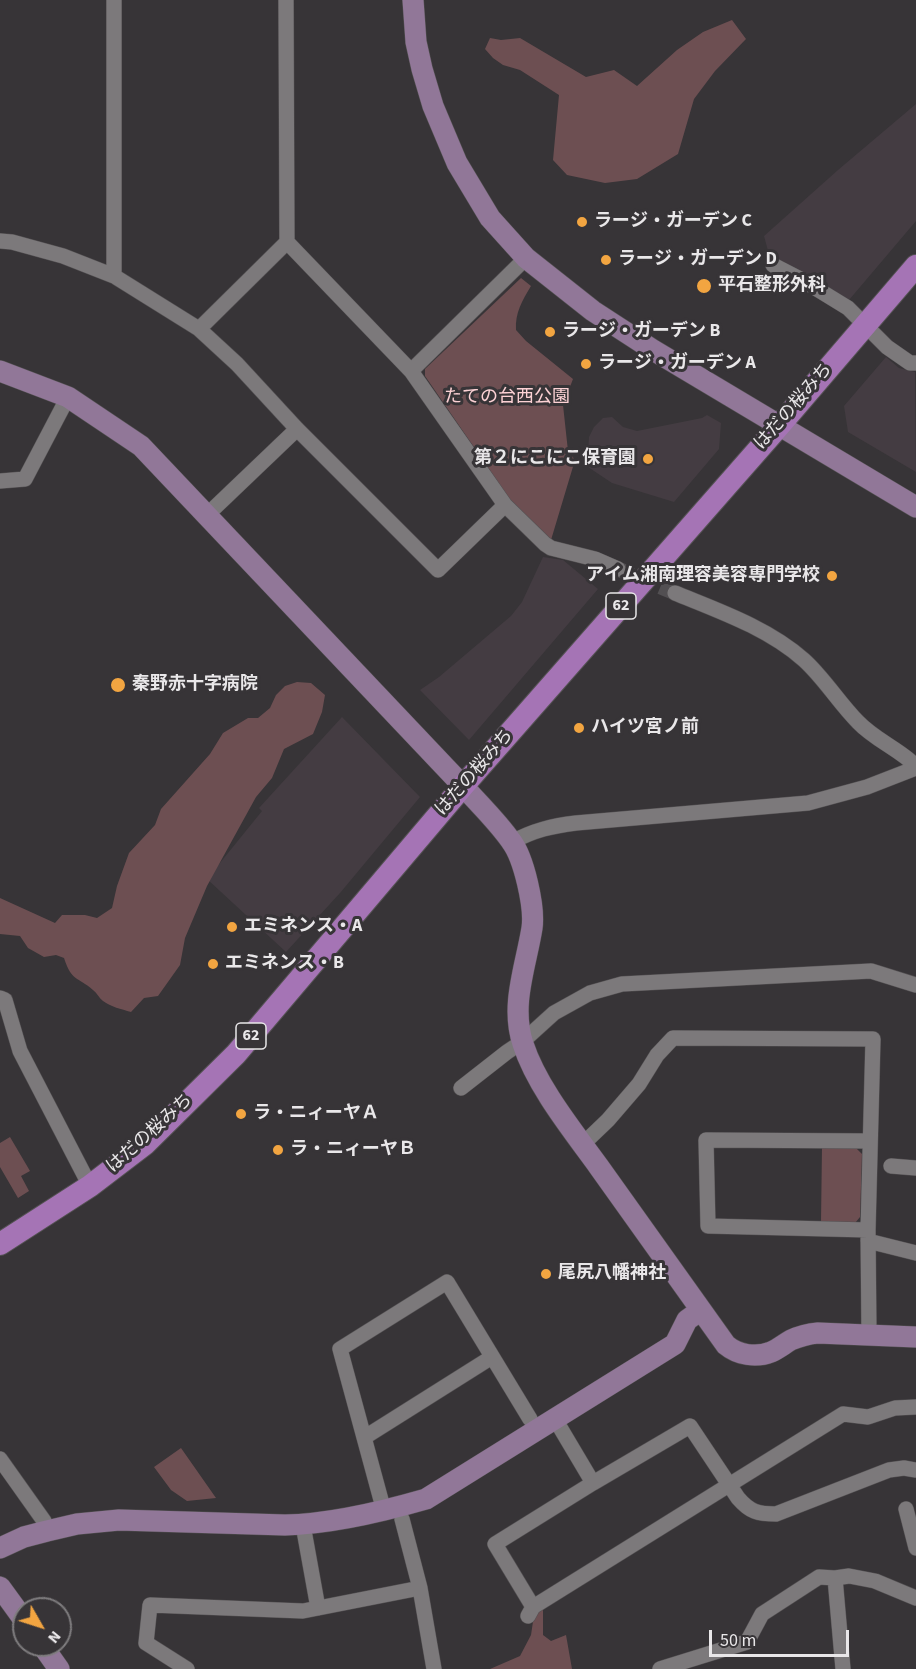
<!DOCTYPE html>
<meta charset="utf-8">
<style>
body{margin:0}
#map{position:relative;width:916px;height:1669px;overflow:hidden;background:#373437;font-family:"Source Sans 3",sans-serif}
canvas{display:block}
.north{position:absolute;left:12px;top:1597px;width:60px;height:60px;box-sizing:border-box;background:#373437;border:2px solid #7e7c7e;border-radius:50%;rotate:129deg;font-size:16px;font-weight:700;line-height:24px;text-align:center;color:#e9e7e9}
.north::after{content:'';display:block;margin:auto;width:21px;height:27px;background:#f2a541;clip-path:polygon(50% 0,100% 100%,50% 72%,0 100%)}
.scale{position:absolute;left:709px;top:1630px;width:140px;height:27px;box-sizing:border-box;border:3px solid #e9e7e9;border-top:0;padding-left:8px;font-size:18px;line-height:21px;white-space:nowrap;color:#e9e7e9;-webkit-text-stroke:4px #373437;paint-order:stroke}
</style>
<div id="map">
<canvas width="916" height="1669"></canvas>
<div class="north">N</div>
<div class="scale">50 m</div>
</div>
<script>
const context = document.querySelector('canvas').getContext('2d');
context.lineJoin = 'round';
function fillPath(path, color) {
  context.fillStyle = color;
  context.fill(path, 'evenodd');
}
function stroke(path, color, width, dash) {
  context.strokeStyle = color;
  context.lineWidth = width;
  context.lineCap = dash ? 'butt' : 'round';
  context.setLineDash(dash || []);
  context.stroke(path);
}
function write(font, color, halo, rows, align = 'center') {
  context.font = font + ' "Source Sans 3","Noto Sans JP",sans-serif';
  context.lineWidth = 6;
  context.setLineDash([]);
  context.textBaseline = 'middle';
  context.strokeStyle = halo;
  context.fillStyle = color;
  for (const [text, x, y, turn = 0] of rows) {
    context.save();
    context.translate(x, y);
    context.rotate((+turn || 0) * Math.PI / 180);
    context.textAlign = isNaN(turn) ? turn : align;
    if (halo) context.strokeText(text, 0, 0);
    context.fillText(text, 0, 0);
    context.restore();
  }
}
fillPath(new Path2D(`
 M 916,104 L 916,221 L 849,300 L 808,275 L 770,258 L 764,236 L 838,170 Z
 M 886,357 L 899,368 L 915,372 L 916,472 L 848,432 L 844,406 Z
 M 707,415 L 721,423 L 719,449 L 674,502 L 612,483 L 585,465 L 588,453 L 589,437 L 594,427 L 603,418 L 612,417 L 623,427 L 637,431 L 702,418 Z
 M 543,557 L 563,560 L 598,589 L 469,740 L 420,690 L 439,677 L 511,616 L 522,602 Z
 M 342,717 L 420,797 L 340,893 L 286,952 L 207,879 L 262,811 L 259,808 Z`), '#443c42');
fillPath(new Path2D(`
 M 732,20 L 746,39 L 715,71 L 694,99 L 678,154 L 637,179 L 605,183 L 567,175 L 553,160 L 559,95 L 520,70 L 503,65 L 493,58 L 485,49 L 490,38 L 501,40 L 520,38 L 586,77 L 614,70 L 637,86 L 677,50 L 703,32 Z
 M 521,278 L 531,286 C 522,301 515,313 516,330 L 526,341 L 573,379 L 563,405 L 568,451 L 575,460 L 551,540 L 511,501 L 425,376 L 425,369 Z
 M 297,682 L 311,683 L 325,695 L 322,712 L 313,734 L 284,749 L 272,778 L 256,797 L 207,886 L 185,938 L 180,965 L 158,996 L 144,998 L 131,1012 C 121,1009 111,1007 103,1001 C 99,998 97,993 93,990 C 77,976 72,982 64,958 L 56,955 L 44,957 L 28,948 L 20,936 L 0,934 L 0,898 L 55,923 L 62,915 L 85,915 L 97,918 L 112,908 L 117,886 L 129,853 L 155,825 L 161,809 L 210,754 L 223,733 L 248,718 L 258,718 L 270,708 L 276,695 L 285,686 Z
 M 10,1137 L 30,1171 L 21,1176 L 29,1191 L 18,1198 L 0,1167 L 0,1143 Z
 M 822,1146 L 856,1148 L 862,1154 L 860,1217 L 855,1223 L 821,1222 Z
 M 181,1448 L 216,1498 L 187,1501 L 171,1490 L 154,1467 Z
 M 543,1609 L 543,1635 L 551,1641 L 566,1635 L 572,1669 L 490,1669 L 520,1656 L 531,1635 L 534,1615 Z`), '#6d4f52');
stroke(new Path2D(`
 M 618,569 L 675,593`), '#524f52', 15, [15, 8]);
const street = new Path2D(`
 M 286,0 L 287,242 L 411,371 L 505,505 L 545,544 L 551,548 L 595,559 L 618,569
 M 0,241 L 12,242 L 63,256 L 114,276 L 199,329 L 237,364 L 297,429 L 438,570 L 505,505
 M 773,265 L 804,281 L 848,308 L 887,347 L 910,363 L 916,363
 M 114,276 L 114,0
 M 199,329 L 287,242
 M 411,371 L 526,258
 M 0,481 L 25,479 L 68,397
 M 207,515 L 297,429
 M 675,593 C 719,611 768,628 804,660 C 824,678 839,703 858,722 C 875,740 899,749 916,766
 M 512,842 C 534,830 552,826 576,823 L 808,803 L 867,787 L 916,768
 M 0,998 L 5,1000 L 20,1051 L 90,1186
 M 461,1088 L 507,1052 L 522,1042 L 554,1013 L 590,993 L 622,984 L 871,971 L 916,985
 M 583,1144 L 608,1120 L 639,1084 L 657,1055 L 673,1038 L 873,1039 L 868,1230 L 869,1335
 M 891,1166 L 916,1168
 M 868,1230 L 708,1226 L 706,1140 L 869,1141
 M 868,1241 L 916,1253
 M 555,1419 L 593,1483
 M 365,1437 L 492,1357
 M 0,1459 L 44,1521 L 47,1531
 M 906,1509 L 916,1548
 M 384,1511 L 340,1349 L 447,1282 L 530,1419
 M 402,1519 L 420,1588 L 434,1669
 M 303,1525 L 318,1608
 M 835,1578 L 843,1669
 M 533,1607 L 495,1544 L 593,1483 L 690,1426 L 738,1498 C 750,1512 758,1514 776,1514 L 889,1470 L 904,1468 L 916,1470
 M 528,1616 L 533,1607 L 843,1414 L 868,1417 L 895,1408 L 916,1407
 M 187,1669 L 146,1643 L 150,1605 L 303,1611 L 420,1588
 M 660,1669 L 747,1642 L 762,1614 L 819,1577 L 835,1578 L 849,1576 L 875,1581 L 916,1598`);
const secondary = new Path2D(`
 M 413,0 L 416,42 L 422,69 L 433,106 L 457,163 L 490,218 L 526,258 L 593,311 L 653,350 L 916,507
 M 0,371 L 68,397 L 141,446 L 463,786 C 479,804 497,821 511,841 C 524,858 535,907 532,928 C 526,966 510,1005 523,1044 C 537,1087 573,1131 599,1167 C 642,1227 684,1286 726,1345 C 738,1355 756,1358 771,1352 C 778,1349 784,1344 791,1340 C 800,1336 808,1334 818,1333 L 916,1337
 M 0,1548 L 24,1537 L 47,1531 L 77,1524 L 119,1520 L 285,1525 C 332,1524 381,1512 426,1499 L 675,1344 L 687,1320 L 701,1310
 M 0,1587 L 24,1620
 M 42,1645 L 59,1669`);
const primary = new Path2D(`
 M 0,1244 L 90,1186 L 145,1144 L 236,1054 L 463,786 L 779,426 L 916,266`);
stroke(street, '#545153', 16);
stroke(secondary, '#545153', 22);
stroke(primary, '#545153', 24);
stroke(street, '#7c797b', 15);
stroke(secondary, '#917798', 21);
stroke(primary, '#a574b5', 22);
for (const [x, y, r, color] of [
 [582,222,6,"#f2a541"],
 [606,260,6,"#f2a541"],
 [704,286,8,"#f2a541"],
 [550,332,6,"#f2a541"],
 [586,364,6,"#f2a541"],
 [648,459,6,"#f2a541"],
 [832,576,6,"#f2a541"],
 [118,685,8,"#f2a541"],
 [579,728,6,"#f2a541"],
 [232,927,6,"#f2a541"],
 [213,964,6,"#f2a541"],
 [241,1114,6,"#f2a541"],
 [278,1150,6,"#f2a541"],
 [546,1274,6,"#f2a541"]
]) {
  const dot = new Path2D();
  dot.arc(x, y, r, 0, 2 * Math.PI);
  context.fillStyle = color;
  context.fill(dot);
  stroke(dot, '#373437', 2);
}
for (const [x, y, w] of [
 [621,606,30],
 [251,1036,30]
]) {
  const box = new Path2D();
  box.roundRect(x - w / 2, y - 13, w, 26, 4.5);
  context.fillStyle = '#373437';
  context.fill(box);
  stroke(box, '#e9e7e9', 1.5);
}
write('bold 16px', '#e9e7e9', null, [
 ["62",621,606],
 ["62",251,1036]
]);
write('bold 18px', '#e9e7e9', '#373437', [
 ["ラージ・ガーデン C",594,222],
 ["ラージ・ガーデン D",618,260],
 ["平石整形外科",718,286],
 ["ラージ・ガーデン B",562,332],
 ["ラージ・ガーデン A",598,364],
 ["第２にこにこ保育園",636,459,"right"],
 ["アイム湘南理容美容専門学校",820,576,"right"],
 ["秦野赤十字病院",132,685],
 ["ハイツ宮ノ前",591,728],
 ["エミネンス・A",244,927],
 ["エミネンス・B",225,964],
 ["ラ・ニィーヤＡ",253,1114],
 ["ラ・ニィーヤＢ",290,1150],
 ["尾尻八幡神社",558,1274]
], 'left');
write('18px', '#fcd1d4', '#373437', [
 ["たての台西公園",507,398]
]);
write('18px', '#e9e7e9', '#373437', [
 ["はだの桜みち",794,407,-49],
 ["はだの桜みち",475,773,-49],
 ["はだの桜みち",150,1134,-42]
]);
</script>
